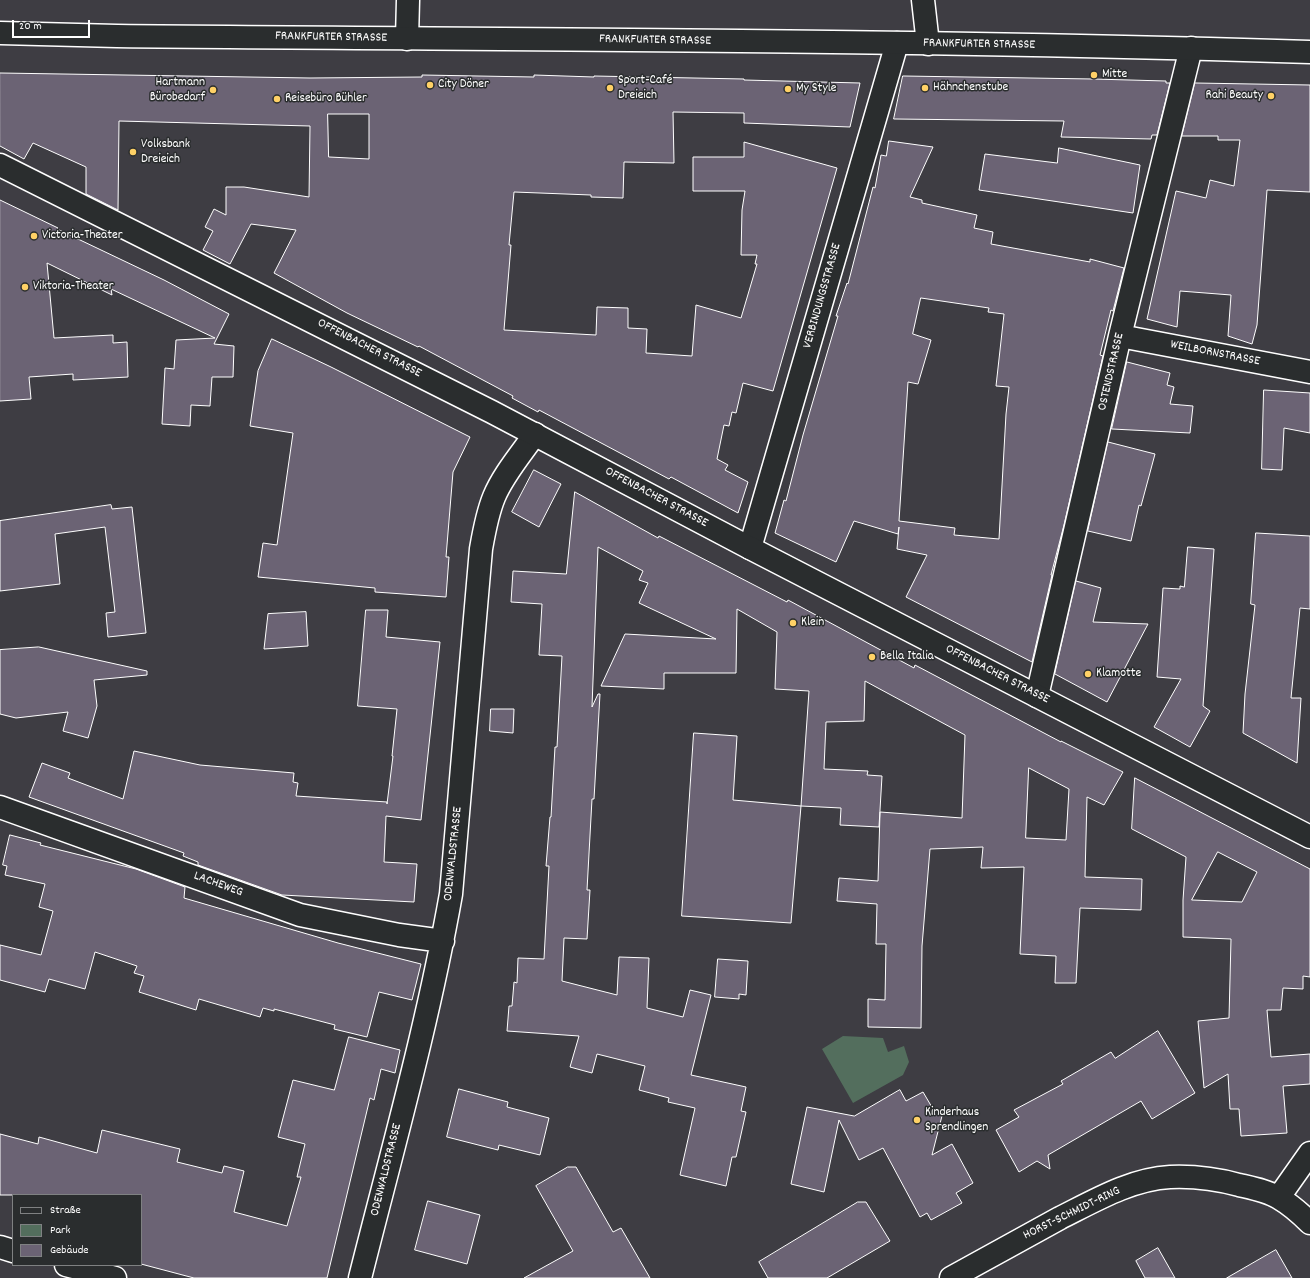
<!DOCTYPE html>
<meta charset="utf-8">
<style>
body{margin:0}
#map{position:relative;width:1310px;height:1278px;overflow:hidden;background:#3e3d43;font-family:Dekko,sans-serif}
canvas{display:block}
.legend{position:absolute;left:12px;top:1194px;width:130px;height:72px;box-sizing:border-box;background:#2a2d2e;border:1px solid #7f8182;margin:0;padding:5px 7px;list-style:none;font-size:12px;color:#fff}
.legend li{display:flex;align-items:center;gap:8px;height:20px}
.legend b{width:20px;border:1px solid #7f8182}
.scale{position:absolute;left:12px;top:20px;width:78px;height:18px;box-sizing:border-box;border:2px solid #fff;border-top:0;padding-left:5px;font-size:12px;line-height:14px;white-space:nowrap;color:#fff;-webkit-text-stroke:3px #2a2d2e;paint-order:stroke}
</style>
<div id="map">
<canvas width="1310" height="1278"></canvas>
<ul class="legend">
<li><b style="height:5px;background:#2a2d2e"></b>Straße</li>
<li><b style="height:11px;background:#536e5d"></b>Park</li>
<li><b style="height:11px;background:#6b6374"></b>Gebäude</li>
</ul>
<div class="scale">20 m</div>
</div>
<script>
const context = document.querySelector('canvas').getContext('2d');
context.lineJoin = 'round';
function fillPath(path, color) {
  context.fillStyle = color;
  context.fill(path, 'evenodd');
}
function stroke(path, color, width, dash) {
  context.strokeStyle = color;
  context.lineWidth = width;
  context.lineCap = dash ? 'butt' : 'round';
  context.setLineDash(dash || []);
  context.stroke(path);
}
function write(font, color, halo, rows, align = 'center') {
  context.font = font + ' Dekko,sans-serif';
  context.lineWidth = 3;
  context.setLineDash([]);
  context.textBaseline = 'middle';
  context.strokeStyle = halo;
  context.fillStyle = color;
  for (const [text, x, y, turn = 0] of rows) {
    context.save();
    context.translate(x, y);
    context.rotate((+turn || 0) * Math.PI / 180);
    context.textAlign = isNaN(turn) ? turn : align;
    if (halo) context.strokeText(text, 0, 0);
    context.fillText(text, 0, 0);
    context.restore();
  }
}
fillPath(new Path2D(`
 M 843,1036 L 883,1038 L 888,1052 L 904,1046 L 909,1062 L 903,1075 L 853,1103 L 822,1049 Z`), '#536e5d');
const building = new Path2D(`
 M 0,73 L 310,78 L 422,77 L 422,75 L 534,77 L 534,75 L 594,77 L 594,76 L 744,79 L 744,80 L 860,83 L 850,127 L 744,123 L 744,113 L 673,112 L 674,163 L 624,162 L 623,198 L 591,197 L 591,195 L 514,192 L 509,245 L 511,245 L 504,330 L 596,335 L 597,307 L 628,308 L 628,328 L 647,329 L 646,353 L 692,356 L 696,305 L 741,318 L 757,264 L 755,264 L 757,255 L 741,255 L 742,210 L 745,191 L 693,191 L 693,157 L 744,157 L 744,142 L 837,168 L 773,391 L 743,383 L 736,413 L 732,412 L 729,426 L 724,425 L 717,459 L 728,465 L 725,470 L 748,482 L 738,513 L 671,477 L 669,479 L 539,410 L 538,412 L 512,398 L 513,396 L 419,346 L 418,347 L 347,313 L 274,273 L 296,230 L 251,224 L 230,264 L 203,250 L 213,231 L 205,227 L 214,209 L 226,215 L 226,187 L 244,187 L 309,197 L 310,126 L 119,121 L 118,210 L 86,194 L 86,167 L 33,143 L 24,159 L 0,146 ZM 328,114 L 369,114 L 369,159 L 329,157 Z
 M 903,76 L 1093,79 L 1166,81 L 1166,83 L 1170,83 L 1157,135 L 1152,135 L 1151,139 L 1061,137 L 1064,121 L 894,119 Z
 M 1195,83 L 1310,85 L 1310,192 L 1267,190 L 1257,325 L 1252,344 L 1228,336 L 1231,295 L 1180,291 L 1177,327 L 1147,319 L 1176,191 L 1206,198 L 1210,180 L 1234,186 L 1240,140 L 1218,140 L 1218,136 L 1182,136 Z
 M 889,141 L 933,147 L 910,197 L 922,200 L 922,203 L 977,215 L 974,228 L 993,232 L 991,244 L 1090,262 L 1090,259 L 1124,268 L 1113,311 L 1111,310 L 1100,355 L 1103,356 L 1064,525 L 1051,575 L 1052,575 L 1032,662 L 906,597 L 927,555 L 897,549 L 899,527 L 898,534 L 854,521 L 836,562 L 775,533 L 784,500 L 786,501 L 803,435 L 838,316 L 836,316 L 847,283 L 848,284 L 873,187 L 875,188 L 881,155 L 886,156 ZM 921,298 L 989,308 L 988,312 L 1004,314 L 996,386 L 1009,387 L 1006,414 L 999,539 L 954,535 L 955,528 L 899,521 L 908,382 L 918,384 L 931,340 L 913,334 Z
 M 1059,148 L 1140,165 L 1133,213 L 979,190 L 985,154 L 1057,163 Z
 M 0,200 L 58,228 L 57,229 L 164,280 L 229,314 L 214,344 L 234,346 L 233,377 L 212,377 L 210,406 L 191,405 L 190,426 L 162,424 L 165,368 L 174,369 L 176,340 L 215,338 L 111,289 L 112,295 L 47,263 L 54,338 L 113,335 L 113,343 L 127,342 L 128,377 L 73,380 L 73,374 L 29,377 L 31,399 L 0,401 Z
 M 272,339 L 331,367 L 470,437 L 453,472 L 446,557 L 449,557 L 446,597 L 375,592 L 375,588 L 258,577 L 263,543 L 277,545 L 293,433 L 250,426 L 258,371 Z
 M 1127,362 L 1170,373 L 1167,385 L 1174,387 L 1170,404 L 1193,406 L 1190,433 L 1112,429 Z
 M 1264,390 L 1310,393 L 1310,433 L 1284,428 L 1282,470 L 1262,469 Z
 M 1108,442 L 1155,454 L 1141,506 L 1139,505 L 1131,541 L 1088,531 Z
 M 534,470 L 561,484 L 539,527 L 512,512 Z
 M 575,492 L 658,538 L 659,536 L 787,602 L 788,600 L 914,668 L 915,665 L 1061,742 L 1061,741 L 1123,772 L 1104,805 L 1087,797 L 1085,877 L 1142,879 L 1141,910 L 1080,908 L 1076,983 L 1055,983 L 1056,956 L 1020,954 L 1024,867 L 981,868 L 983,847 L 930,849 L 922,946 L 921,1028 L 868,1027 L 868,999 L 885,1000 L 886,944 L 876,944 L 877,904 L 837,901 L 839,878 L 878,881 L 880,812 L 962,818 L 965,735 L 865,681 L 864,721 L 826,722 L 824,769 L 868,771 L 867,775 L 882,776 L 879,827 L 840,825 L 841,808 L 801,806 L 809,691 L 775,689 L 777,632 L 737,609 L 736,673 L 664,673 L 664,689 L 601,686 L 625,634 L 716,639 L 639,603 L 648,583 L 639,580 L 643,571 L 598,547 L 592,707 L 598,694 L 600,694 L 594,799 L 592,799 L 587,890 L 590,890 L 587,939 L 564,938 L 562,981 L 617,995 L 619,957 L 649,958 L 647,1008 L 683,1017 L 690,990 L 711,995 L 691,1075 L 746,1087 L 741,1111 L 746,1112 L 736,1157 L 732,1157 L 726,1186 L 680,1175 L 695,1108 L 668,1102 L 669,1098 L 639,1090 L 645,1066 L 597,1054 L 592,1073 L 570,1067 L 579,1036 L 507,1031 L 509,1006 L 512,1006 L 514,982 L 517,983 L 518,958 L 544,959 L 549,866 L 546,866 L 550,817 L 551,817 L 555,747 L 557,747 L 562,656 L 539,655 L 542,604 L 511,602 L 513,571 L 566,574 ZM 1029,768 L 1069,789 L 1066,840 L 1026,838 Z
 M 111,505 L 112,509 L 132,507 L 146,633 L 108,637 L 106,613 L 115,612 L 105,527 L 55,534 L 60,584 L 0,591 L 0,521 Z
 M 1256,533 L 1310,536 L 1310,609 L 1300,608 L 1291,698 L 1301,698 L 1297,763 L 1243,733 L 1245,694 L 1255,605 L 1251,604 Z
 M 1188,547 L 1214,549 L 1203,706 L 1210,711 L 1190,747 L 1154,727 L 1181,679 L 1157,677 L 1163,588 L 1180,589 L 1180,586 L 1184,587 Z
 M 1076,581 L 1101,588 L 1093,622 L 1148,624 L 1107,702 L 1055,674 Z
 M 366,610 L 388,610 L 386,637 L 440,642 L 421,820 L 386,816 L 384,862 L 417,864 L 414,902 L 282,895 L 198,865 L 198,862 L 183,856 L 184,853 L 29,797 L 42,763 L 70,773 L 68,778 L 123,799 L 134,751 L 200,765 L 294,773 L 293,782 L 298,783 L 296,796 L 387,802 L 387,804 L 393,756 L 392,756 L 397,709 L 358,706 Z
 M 306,612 L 308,646 L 264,649 L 268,614 Z
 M 39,647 L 147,671 L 147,675 L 94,680 L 97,706 L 88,738 L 63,731 L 68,712 L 16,718 L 0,714 L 0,650 Z
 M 491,709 L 514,709 L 513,733 L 490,731 Z
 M 694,733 L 737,736 L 733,800 L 801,806 L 791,923 L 682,916 Z
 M 1135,778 L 1310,869 L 1310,977 L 1303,976 L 1303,989 L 1283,988 L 1281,1010 L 1267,1010 L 1271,1057 L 1310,1054 L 1310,1084 L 1283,1086 L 1287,1133 L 1241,1136 L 1239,1109 L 1230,1109 L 1228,1074 L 1204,1088 L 1198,1021 L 1229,1018 L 1231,939 L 1183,937 L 1183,900 L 1186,857 L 1132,829 ZM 1218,852 L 1257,872 L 1242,902 L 1192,900 Z
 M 10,835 L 41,843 L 40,845 L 136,869 L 185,887 L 184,898 L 338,943 L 421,964 L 412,1000 L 379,992 L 367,1037 L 334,1029 L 335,1025 L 274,1009 L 274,1011 L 263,1008 L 260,1017 L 199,999 L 196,1010 L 139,992 L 144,976 L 134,973 L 137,966 L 95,952 L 85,989 L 49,979 L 45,992 L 0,980 L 0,945 L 41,955 L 53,911 L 39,907 L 45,884 L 5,875 L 7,866 L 3,865 Z
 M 718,959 L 748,961 L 746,995 L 739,994 L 739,999 L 715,997 Z
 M 1158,1031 L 1195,1093 L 1152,1119 L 1141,1101 L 1048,1155 L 1050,1169 L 1037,1161 L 1019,1172 L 996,1130 L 1019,1117 L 1014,1110 L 1063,1084 L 1061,1081 L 1111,1052 L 1115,1058 Z
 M 349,1037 L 400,1050 L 395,1073 L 381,1069 L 374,1100 L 370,1098 L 327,1278 L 194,1278 L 141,1264 L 141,1195 L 0,1195 L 0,1134 L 38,1144 L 39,1137 L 97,1153 L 102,1130 L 180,1149 L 177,1162 L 222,1173 L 224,1166 L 244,1171 L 234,1212 L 287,1226 L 301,1177 L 297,1177 L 305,1144 L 278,1137 L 293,1080 L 334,1090 Z
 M 459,1089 L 508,1102 L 507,1107 L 549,1118 L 540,1155 L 499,1145 L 498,1150 L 447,1137 Z
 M 900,1090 L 906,1101 L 923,1092 L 933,1109 L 943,1112 L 932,1155 L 952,1144 L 973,1183 L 956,1193 L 962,1203 L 931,1220 L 927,1213 L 920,1217 L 883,1148 L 859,1160 L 839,1120 L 824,1192 L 791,1184 L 807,1107 L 854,1116 Z
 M 568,1167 L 576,1167 L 613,1232 L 621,1228 L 650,1278 L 524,1278 L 573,1251 L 536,1186 Z
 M 428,1201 L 480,1215 L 467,1264 L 415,1250 Z
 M 858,1202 L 866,1202 L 890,1241 L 827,1278 L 768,1278 L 759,1262 Z
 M 1158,1248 L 1175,1278 L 1145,1278 L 1136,1261 Z
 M 1276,1250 L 1292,1278 L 1227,1278 Z`);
fillPath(building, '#6b6374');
stroke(building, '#fff', 1);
const minor = new Path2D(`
 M 923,0 L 928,44
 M 407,39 L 408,0
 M 1120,336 L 1310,372
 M 750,548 L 897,43
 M 1037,696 L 1120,336 L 1191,48
 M 0,807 L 300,915 L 399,935 L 443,941
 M 1279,1197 L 1310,1153
 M 0,1247 L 13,1251
 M 66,1265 L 115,1278
 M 360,1278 C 392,1151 428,1024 451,894 L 481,549 C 484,532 487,514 494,497 C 503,475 521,454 535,434
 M 951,1278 C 987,1258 1024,1238 1060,1218 C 1094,1201 1131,1179 1170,1177 C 1193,1176 1217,1179 1239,1185 C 1252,1188 1268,1191 1279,1198 C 1291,1205 1301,1214 1310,1223`);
const tertiary = new Path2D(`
 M 0,33 L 117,36 C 515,40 913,39 1310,52
 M 0,165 L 492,412 L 750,548 L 1310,837`);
stroke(minor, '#fff', 25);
stroke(tertiary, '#fff', 25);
stroke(minor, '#2a2d2e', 22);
stroke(tertiary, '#2a2d2e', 22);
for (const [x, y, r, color] of [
 [1094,75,4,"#ffd166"],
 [430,85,4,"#ffd166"],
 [610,88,4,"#ffd166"],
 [925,88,4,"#ffd166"],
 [788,89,4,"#ffd166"],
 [213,90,4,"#ffd166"],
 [1271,96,4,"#ffd166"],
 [277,99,4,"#ffd166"],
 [133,152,4,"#ffd166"],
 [34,236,4,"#ffd166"],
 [25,287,4,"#ffd166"],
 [793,623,4,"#ffd166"],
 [872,657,4,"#ffd166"],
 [1088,674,4,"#ffd166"],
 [917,1120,4,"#ffd166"]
]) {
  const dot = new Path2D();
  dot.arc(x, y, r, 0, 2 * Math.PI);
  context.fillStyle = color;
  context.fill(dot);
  stroke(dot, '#2a2d2e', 1.5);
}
write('13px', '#fff', '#2a2d2e', [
 ["FRANKFURTER STRASSE",331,38,1],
 ["FRANKFURTER STRASSE",655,41,1],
 ["FRANKFURTER STRASSE",979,45,1],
 ["VERBINDUNGSSTRASSE",823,296,-74],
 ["OFFENBACHER STRASSE",369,349,27],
 ["WEILBORNSTRASSE",1215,354,11],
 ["OSTENDSTRASSE",1112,372,-77],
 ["OFFENBACHER STRASSE",656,498,28],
 ["OFFENBACHER STRASSE",997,675,27],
 ["ODENWALDSTRASSE",454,854,-84],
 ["LACHEWEG",218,885,20],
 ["ODENWALDSTRASSE",387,1170,-76],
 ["HORST-SCHMIDT-RING",1072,1214,-26]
]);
write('13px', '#fff', '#2a2d2e', [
 ["Mitte",1102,75],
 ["Sport-Café",618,81],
 ["Dreieich",618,96],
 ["Hartmann",205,83,"right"],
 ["Bürobedarf",205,98,"right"],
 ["City Döner",438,85],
 ["Hähnchenstube",933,88],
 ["My Style",796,89],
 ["Rahi Beauty",1263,96,"right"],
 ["Reisebüro Bühler",285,99],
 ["Volksbank",141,145],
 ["Dreieich",141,160],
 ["Victoria-Theater",42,236],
 ["Viktoria-Theater",33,287],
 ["Klein",801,623],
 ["Bella Italia",880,657],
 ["Klamotte",1096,674],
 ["Kinderhaus",925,1113],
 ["Sprendlingen",925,1128]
], 'left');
</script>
